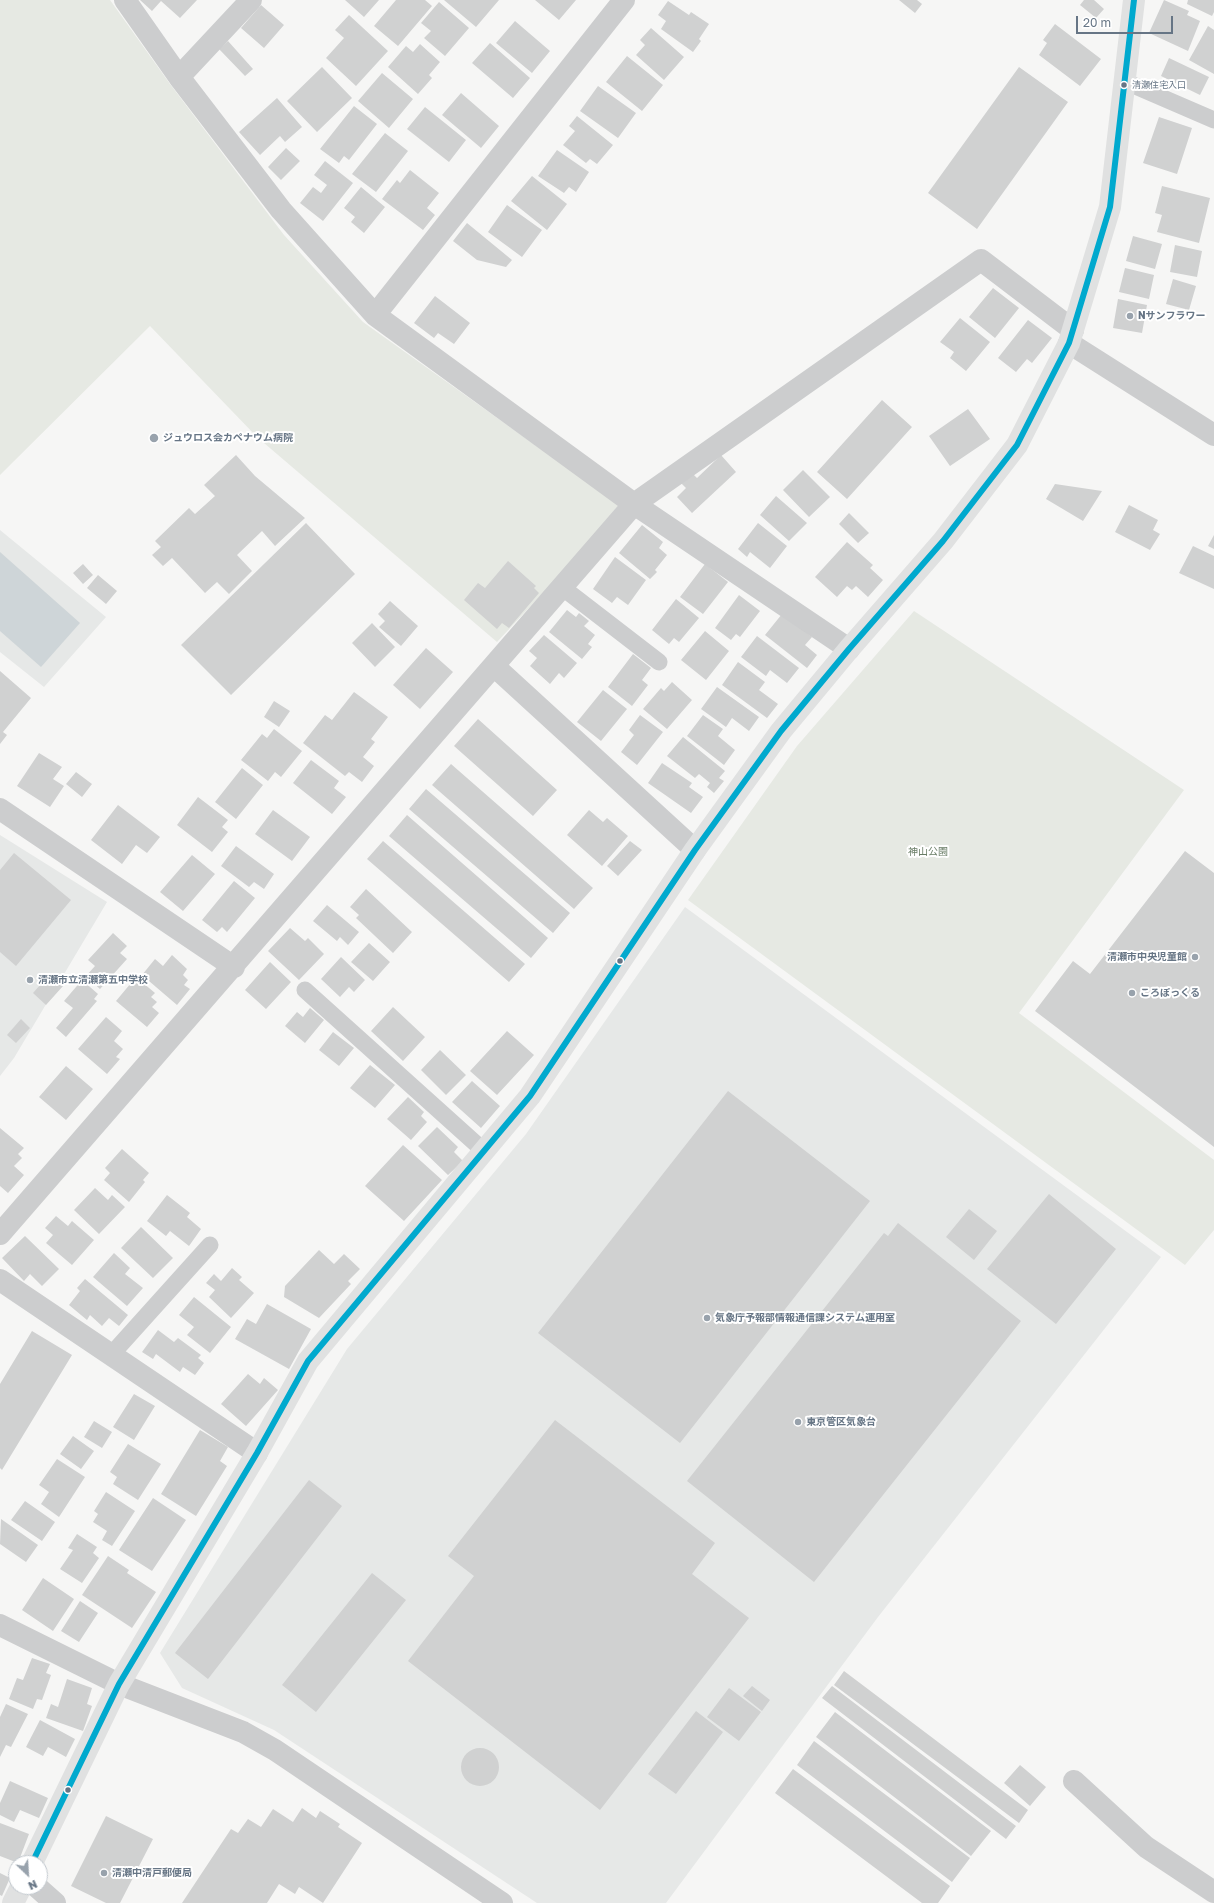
<!DOCTYPE html>
<meta charset="utf-8">
<style>
body{margin:0}
#map{position:relative;width:1214px;height:1903px;overflow:hidden;background:#f6f6f5;font-family:"Golos Text",sans-serif}
canvas{display:block}
.north{position:absolute;left:8px;top:1855px;width:40px;height:40px;box-sizing:border-box;background:#fff;border:1px solid #c2c8ce;border-radius:50%;rotate:155deg;font-size:11px;font-weight:700;line-height:16px;text-align:center;color:#667585}
.north::after{content:'';display:block;margin:auto;width:14px;height:18px;background:#98a2ac;clip-path:polygon(50% 0,100% 100%,50% 72%,0 100%)}
.scale{position:absolute;left:1076px;top:16px;width:97px;height:18px;box-sizing:border-box;border:2px solid #667585;border-top:0;padding-left:5px;font-size:12px;line-height:14px;white-space:nowrap;color:#667585;-webkit-text-stroke:3px #fff;paint-order:stroke}
</style>
<div id="map">
<canvas width="1214" height="1903"></canvas>
<div class="north">N</div>
<div class="scale">20 m</div>
</div>
<script>
const context = document.querySelector('canvas').getContext('2d');
context.lineJoin = 'round';
function fillPath(path, color) {
  context.fillStyle = color;
  context.fill(path, 'evenodd');
}
function stroke(path, color, width, dash) {
  context.strokeStyle = color;
  context.lineWidth = width;
  context.lineCap = dash ? 'butt' : 'round';
  context.setLineDash(dash || []);
  context.stroke(path);
}
function write(font, color, halo, rows, align = 'center') {
  context.font = font + ' "Golos Text","Noto Sans JP",sans-serif';
  context.lineWidth = 4;
  context.setLineDash([]);
  context.textBaseline = 'middle';
  context.strokeStyle = halo;
  context.fillStyle = color;
  for (const [text, x, y, turn = 0] of rows) {
    context.save();
    context.translate(x, y);
    context.rotate((+turn || 0) * Math.PI / 180);
    context.textAlign = isNaN(turn) ? turn : align;
    if (halo) context.strokeText(text, 0, 0);
    context.fillText(text, 0, 0);
    context.restore();
  }
}
fillPath(new Path2D(`
 M 0,530 L 106,617 L 44,687 L 0,652 Z
 M 0,835 L 107,902 L 14,1058 L 0,1076 Z
 M 685,907 L 1161,1257 L 878,1617 L 666,1903 L 537,1903 L 274,1730 L 182,1688 L 160,1653 L 347,1349 L 526,1134 Z`), '#e6e8e7');
fillPath(new Path2D(`
 M 0,0 L 110,0 L 170,84 L 284,235 L 363,322 L 619,505 L 555,580 L 497,642 L 257,437 L 150,326 L 0,475 Z
 M 914,611 L 1184,790 L 1019,1013 L 1214,1160 L 1214,1230 L 1185,1265 L 688,900 L 797,746 Z`), '#e6e9e3');
fillPath(new Path2D(`
 M 0,552 L 80,623 L 41,667 L 0,631 Z`), '#ced5d8');
fillPath(new Path2D(`
 M 140,0 L 197,0 L 180,18 L 161,1 L 152,11 Z
 M 345,0 L 379,0 L 364,17 Z
 M 396,0 L 425,0 L 432,6 L 398,46 L 374,26 Z
 M 444,0 L 499,0 L 476,27 Z
 M 535,0 L 576,0 L 559,20 Z
 M 899,0 L 917,0 L 922,4 L 915,13 Z
 M 1084,0 L 1094,0 L 1104,9 L 1096,18 L 1080,5 Z
 M 1164,0 L 1189,11 L 1187,15 L 1200,21 L 1188,51 L 1149,33 Z
 M 1188,0 L 1214,0 L 1214,12 L 1212,16 L 1187,4 Z
 M 668,1 L 689,15 L 691,12 L 709,24 L 699,39 L 701,41 L 693,52 L 661,29 L 666,21 L 658,15 Z
 M 439,2 L 469,28 L 445,56 L 424,38 L 431,31 L 421,23 Z
 M 261,5 L 284,25 L 264,48 L 241,28 Z
 M 349,15 L 388,51 L 356,86 L 326,58 L 344,38 L 335,30 Z
 M 515,21 L 550,51 L 532,73 L 496,43 Z
 M 1055,24 L 1101,59 L 1080,86 L 1039,55 L 1047,43 L 1043,40 Z
 M 1208,26 L 1214,30 L 1214,74 L 1189,60 Z
 M 651,28 L 684,57 L 664,80 L 636,55 L 645,45 L 640,40 Z
 M 228,41 L 253,69 L 245,76 L 219,49 Z
 M 490,43 L 530,78 L 513,98 L 472,63 Z
 M 420,44 L 440,62 L 429,75 L 432,78 L 418,94 L 388,67 L 406,46 L 413,52 Z
 M 627,56 L 663,85 L 642,111 L 606,82 Z
 M 1169,58 L 1209,77 L 1200,95 L 1161,76 Z
 M 322,67 L 352,98 L 317,132 L 287,101 Z
 M 1019,67 L 1068,102 L 977,229 L 928,193 Z
 M 382,73 L 413,99 L 389,128 L 358,101 Z
 M 598,86 L 636,113 L 618,138 L 580,111 Z
 M 461,93 L 499,126 L 481,148 L 442,115 Z
 M 277,98 L 302,127 L 285,142 L 280,136 L 260,155 L 239,132 Z
 M 354,106 L 377,124 L 349,160 L 344,156 L 339,163 L 320,149 Z
 M 425,107 L 466,140 L 449,162 L 407,129 Z
 M 577,116 L 613,145 L 597,164 L 590,159 L 586,163 L 563,145 L 575,131 L 569,126 Z
 M 1159,117 L 1192,128 L 1177,174 L 1143,163 Z
 M 385,133 L 408,151 L 376,192 L 352,174 Z
 M 286,148 L 300,161 L 281,180 L 268,167 Z
 M 557,150 L 589,172 L 576,192 L 569,187 L 564,193 L 538,176 Z
 M 325,161 L 353,183 L 323,221 L 300,203 L 313,187 L 321,193 L 327,185 L 314,175 Z
 M 410,170 L 439,193 L 427,208 L 435,215 L 423,230 L 382,199 L 397,180 L 400,183 Z
 M 532,176 L 567,204 L 547,230 L 511,201 Z
 M 1162,186 L 1210,198 L 1199,243 L 1157,232 L 1162,215 L 1155,213 Z
 M 361,187 L 385,207 L 364,233 L 351,222 L 355,217 L 344,208 Z
 M 507,205 L 542,230 L 522,257 L 488,232 Z
 M 467,223 L 512,260 L 506,267 L 477,260 L 453,241 Z
 M 1133,236 L 1162,244 L 1155,269 L 1126,261 Z
 M 1175,245 L 1202,251 L 1197,277 L 1170,272 Z
 M 1125,268 L 1154,275 L 1149,299 L 1119,292 Z
 M 1173,279 L 1196,286 L 1189,310 L 1166,304 Z
 M 993,288 L 1019,308 L 995,338 L 969,317 Z
 M 435,296 L 470,323 L 454,344 L 438,333 L 434,338 L 414,323 Z
 M 1118,299 L 1147,305 L 1142,333 L 1113,328 Z
 M 960,318 L 990,342 L 966,371 L 950,358 L 954,352 L 940,342 Z
 M 1028,320 L 1052,338 L 1032,363 L 1027,359 L 1016,372 L 998,358 Z
 M 882,400 L 912,427 L 847,499 L 817,472 Z
 M 968,409 L 990,439 L 950,466 L 929,436 Z
 M 236,455 L 255,476 L 305,518 L 275,546 L 262,531 L 237,555 L 252,571 L 229,594 L 217,582 L 205,593 L 172,558 L 163,566 L 152,555 L 161,547 L 155,541 L 189,508 L 195,514 L 215,496 L 204,485 Z
 M 721,455 L 736,472 L 692,513 L 677,497 L 686,488 L 680,482 L 691,472 L 697,478 Z
 M 803,470 L 830,497 L 809,517 L 783,490 Z
 M 1055,484 L 1102,491 L 1083,521 L 1046,499 Z
 M 776,496 L 807,523 L 789,541 L 760,515 Z
 M 1129,505 L 1158,520 L 1153,530 L 1160,534 L 1150,550 L 1115,532 Z
 M 849,513 L 869,533 L 858,543 L 839,524 Z
 M 306,523 L 355,574 L 231,695 L 181,645 Z
 M 758,523 L 787,546 L 770,568 L 750,552 L 747,557 L 738,549 Z
 M 642,525 L 663,542 L 659,548 L 667,555 L 655,570 L 657,572 L 650,579 L 619,553 Z
 M 1214,535 L 1214,549 L 1208,546 Z
 M 847,542 L 873,565 L 870,568 L 883,580 L 868,597 L 856,586 L 852,590 L 847,586 L 837,597 L 815,577 Z
 M 1193,546 L 1214,556 L 1214,589 L 1179,573 Z
 M 615,557 L 646,580 L 628,605 L 617,597 L 612,603 L 593,589 Z
 M 508,561 L 536,586 L 534,588 L 539,593 L 509,628 L 502,623 L 497,629 L 464,600 L 478,583 L 485,588 Z
 M 83,564 L 93,575 L 83,584 L 73,573 Z
 M 705,564 L 728,582 L 703,614 L 680,597 Z
 M 98,575 L 117,591 L 106,604 L 87,588 Z
 M 739,595 L 760,611 L 740,637 L 736,634 L 731,640 L 715,628 Z
 M 676,599 L 699,618 L 679,642 L 674,638 L 669,644 L 652,630 Z
 M 390,601 L 418,626 L 401,646 L 379,627 L 385,621 L 378,614 Z
 M 567,610 L 576,617 L 579,613 L 589,621 L 584,626 L 595,635 L 588,644 L 592,647 L 582,659 L 549,632 Z
 M 782,614 L 812,637 L 805,645 L 817,655 L 807,668 L 765,635 Z
 M 372,623 L 395,647 L 375,667 L 352,643 Z
 M 705,631 L 729,651 L 706,680 L 681,660 Z
 M 544,635 L 577,663 L 564,678 L 559,673 L 550,684 L 530,666 L 537,658 L 529,651 Z
 M 757,636 L 799,668 L 787,683 L 770,670 L 766,676 L 741,657 Z
 M 426,648 L 453,672 L 420,709 L 393,685 Z
 M 633,654 L 651,668 L 642,680 L 648,685 L 632,706 L 608,687 Z
 M 738,662 L 765,682 L 759,690 L 778,704 L 767,718 L 722,685 Z
 M 0,671 L 31,698 L 3,732 L 7,735 L 0,744 Z
 M 672,682 L 692,700 L 667,729 L 643,709 L 661,688 L 664,691 Z
 M 717,687 L 759,717 L 749,731 L 732,718 L 726,727 L 701,709 Z
 M 603,690 L 627,709 L 601,741 L 577,722 Z
 M 354,692 L 388,717 L 371,739 L 375,742 L 363,757 L 374,766 L 362,782 L 349,772 L 345,776 L 303,743 L 325,715 L 332,720 Z
 M 274,701 L 290,711 L 279,727 L 264,717 Z
 M 640,715 L 663,732 L 637,765 L 621,752 L 634,735 L 629,730 Z
 M 703,715 L 723,729 L 718,736 L 735,750 L 724,765 L 687,736 Z
 M 478,719 L 557,790 L 533,816 L 454,746 Z
 M 274,729 L 302,751 L 281,777 L 275,772 L 268,781 L 241,760 L 262,734 L 267,738 Z
 M 683,737 L 725,771 L 719,778 L 724,781 L 714,793 L 707,787 L 710,783 L 699,774 L 695,778 L 667,756 Z
 M 39,753 L 62,767 L 53,779 L 64,786 L 50,807 L 17,786 Z
 M 311,760 L 339,781 L 334,788 L 346,797 L 332,814 L 293,783 Z
 M 662,763 L 692,783 L 689,787 L 703,797 L 691,813 L 648,783 Z
 M 451,764 L 593,888 L 574,909 L 432,785 Z
 M 242,768 L 263,785 L 236,819 L 215,802 Z
 M 76,772 L 92,784 L 82,797 L 66,784 Z
 M 426,789 L 570,913 L 553,933 L 409,809 Z
 M 198,797 L 228,820 L 222,827 L 228,832 L 212,852 L 177,825 Z
 M 118,805 L 160,837 L 147,853 L 136,845 L 122,864 L 91,840 Z
 M 273,810 L 310,837 L 292,861 L 255,834 Z
 M 589,810 L 603,822 L 607,818 L 628,836 L 602,866 L 567,835 Z
 M 407,815 L 548,938 L 531,958 L 389,836 Z
 M 383,841 L 525,964 L 509,982 L 367,859 Z
 M 630,841 L 642,850 L 618,876 L 607,866 Z
 M 236,846 L 274,874 L 264,889 L 254,882 L 249,887 L 221,866 Z
 M 1185,851 L 1214,873 L 1214,1147 L 1035,1011 L 1073,961 L 1090,974 Z
 M 14,853 L 71,900 L 16,966 L 0,952 L 0,870 Z
 M 192,855 L 215,874 L 183,911 L 160,892 Z
 M 234,881 L 255,898 L 227,932 L 222,927 L 217,932 L 202,920 Z
 M 366,889 L 412,932 L 393,953 L 356,918 L 359,915 L 350,907 Z
 M 327,905 L 359,932 L 348,945 L 340,937 L 337,941 L 313,921 Z
 M 290,928 L 305,941 L 308,938 L 324,954 L 299,980 L 268,951 Z
 M 113,933 L 127,946 L 120,953 L 127,959 L 100,989 L 86,976 L 95,966 L 88,960 Z
 M 369,943 L 390,962 L 373,981 L 351,962 Z
 M 172,955 L 187,969 L 183,975 L 188,980 L 184,985 L 190,989 L 177,1005 L 142,975 L 155,959 L 163,966 Z
 M 341,957 L 365,980 L 354,992 L 349,987 L 340,997 L 321,979 Z
 M 270,962 L 291,982 L 266,1009 L 245,990 Z
 M 50,974 L 63,986 L 46,1005 L 33,993 Z
 M 136,977 L 155,993 L 151,997 L 157,1002 L 152,1007 L 159,1013 L 147,1027 L 116,1001 Z
 M 82,980 L 98,994 L 94,999 L 97,1001 L 66,1037 L 56,1028 L 73,1008 L 64,1001 Z
 M 393,1007 L 425,1037 L 403,1061 L 371,1031 Z
 M 310,1008 L 324,1020 L 305,1043 L 285,1026 L 297,1012 L 303,1017 Z
 M 106,1017 L 122,1031 L 114,1041 L 123,1049 L 116,1057 L 120,1059 L 107,1074 L 78,1049 Z
 M 21,1019 L 30,1028 L 16,1043 L 7,1035 Z
 M 507,1031 L 534,1055 L 497,1095 L 470,1071 Z
 M 333,1032 L 354,1048 L 339,1066 L 319,1050 Z
 M 440,1050 L 466,1075 L 446,1095 L 421,1070 Z
 M 370,1065 L 395,1085 L 375,1108 L 350,1088 Z
 M 66,1066 L 93,1089 L 66,1120 L 39,1097 Z
 M 472,1081 L 500,1106 L 481,1128 L 452,1102 Z
 M 728,1091 L 870,1201 L 680,1443 L 538,1333 Z
 M 408,1097 L 424,1112 L 421,1116 L 427,1122 L 411,1140 L 387,1119 Z
 M 437,1127 L 458,1147 L 454,1152 L 463,1161 L 448,1175 L 418,1146 Z
 M 0,1128 L 24,1148 L 18,1154 L 22,1158 L 14,1166 L 24,1175 L 8,1193 L 0,1186 Z
 M 403,1145 L 442,1180 L 404,1221 L 365,1186 Z
 M 122,1149 L 149,1173 L 143,1180 L 145,1182 L 129,1202 L 104,1180 L 110,1173 L 105,1168 Z
 M 95,1188 L 108,1200 L 112,1195 L 125,1207 L 99,1234 L 74,1210 Z
 M 1049,1194 L 1116,1249 L 1056,1324 L 987,1269 Z
 M 167,1195 L 190,1213 L 187,1217 L 201,1229 L 189,1246 L 170,1231 L 166,1236 L 147,1221 Z
 M 969,1209 L 997,1231 L 974,1260 L 946,1237 Z
 M 56,1216 L 68,1226 L 72,1221 L 94,1240 L 72,1265 L 46,1243 L 53,1235 L 45,1228 Z
 M 898,1223 L 1021,1321 L 814,1582 L 687,1481 L 884,1233 L 888,1236 Z
 M 141,1227 L 173,1258 L 153,1278 L 121,1248 Z
 M 25,1236 L 59,1269 L 42,1286 L 30,1274 L 24,1281 L 2,1258 Z
 M 319,1250 L 334,1264 L 344,1254 L 360,1269 L 348,1281 L 351,1284 L 319,1318 L 284,1297 L 285,1286 Z
 M 114,1253 L 130,1268 L 125,1274 L 143,1288 L 127,1306 L 93,1277 Z
 M 232,1268 L 242,1277 L 239,1280 L 254,1293 L 231,1318 L 209,1297 L 215,1290 L 206,1283 L 214,1274 L 221,1281 Z
 M 85,1279 L 128,1315 L 119,1326 L 109,1318 L 102,1326 L 90,1315 L 87,1320 L 69,1305 L 80,1291 L 77,1288 Z
 M 194,1297 L 231,1327 L 210,1353 L 187,1335 L 194,1327 L 179,1315 Z
 M 267,1304 L 311,1329 L 289,1369 L 235,1339 L 247,1319 L 256,1324 Z
 M 158,1330 L 174,1342 L 178,1338 L 201,1355 L 198,1358 L 204,1363 L 195,1375 L 183,1367 L 180,1372 L 156,1354 L 153,1359 L 142,1352 Z
 M 32,1331 L 72,1355 L 2,1470 L 0,1468 L 0,1384 Z
 M 248,1374 L 260,1384 L 264,1378 L 278,1390 L 246,1426 L 221,1404 Z
 M 134,1394 L 155,1406 L 134,1440 L 113,1427 Z
 M 555,1420 L 715,1543 L 692,1574 L 749,1618 L 600,1810 L 408,1661 L 474,1576 L 448,1556 Z
 M 94,1421 L 112,1432 L 102,1448 L 84,1437 Z
 M 200,1430 L 228,1447 L 220,1461 L 227,1466 L 196,1516 L 161,1494 Z
 M 73,1436 L 94,1451 L 81,1469 L 60,1454 Z
 M 128,1444 L 161,1464 L 138,1500 L 113,1484 L 117,1477 L 110,1472 Z
 M 57,1459 L 85,1477 L 59,1517 L 41,1504 L 49,1492 L 39,1485 Z
 M 309,1480 L 342,1506 L 208,1679 L 175,1653 Z
 M 106,1492 L 135,1511 L 112,1546 L 102,1540 L 107,1531 L 93,1522 L 98,1514 L 94,1511 Z
 M 153,1498 L 186,1520 L 152,1571 L 119,1550 Z
 M 25,1501 L 55,1522 L 42,1541 L 11,1520 Z
 M 1,1519 L 38,1545 L 26,1562 L 0,1544 Z
 M 77,1534 L 97,1547 L 93,1553 L 99,1558 L 82,1583 L 60,1569 L 73,1550 L 68,1548 Z
 M 108,1556 L 129,1570 L 127,1573 L 156,1592 L 132,1628 L 82,1595 Z
 M 372,1573 L 406,1600 L 316,1712 L 282,1685 Z
 M 43,1578 L 74,1599 L 53,1631 L 22,1610 Z
 M 80,1601 L 98,1613 L 79,1642 L 61,1631 Z
 M 32,1658 L 50,1664 L 46,1673 L 51,1675 L 42,1700 L 37,1699 L 33,1709 L 9,1699 L 17,1678 L 23,1680 Z
 M 844,1671 L 1028,1810 L 1019,1823 L 834,1685 Z
 M 67,1679 L 92,1688 L 87,1704 L 92,1706 L 83,1731 L 46,1718 L 51,1704 L 58,1707 Z
 M 752,1686 L 770,1700 L 762,1711 L 743,1696 Z
 M 832,1686 L 1016,1826 L 1006,1839 L 822,1698 Z
 M 729,1688 L 761,1712 L 739,1741 L 707,1717 Z
 M 6,1704 L 28,1714 L 11,1747 L 6,1745 L 0,1757 L 0,1717 Z
 M 696,1711 L 723,1732 L 676,1794 L 648,1774 Z
 M 835,1712 L 991,1831 L 971,1856 L 816,1737 Z
 M 40,1720 L 75,1739 L 66,1757 L 48,1747 L 43,1756 L 26,1747 Z
 M 814,1741 L 970,1858 L 952,1882 L 797,1765 Z
 M461 1767a19 19 0 1 1 38 0a19 19 0 1 1-38 0Z
 M 1020,1765 L 1046,1787 L 1030,1806 L 1004,1783 Z
 M 793,1769 L 950,1886 L 938,1903 L 922,1903 L 775,1793 Z
 M 10,1781 L 48,1798 L 39,1818 L 20,1810 L 14,1822 L 0,1815 L 0,1803 Z
 M 302,1808 L 316,1818 L 320,1811 L 340,1824 L 338,1827 L 362,1843 L 323,1903 L 299,1887 L 295,1894 L 279,1884 L 267,1903 L 182,1903 L 231,1829 L 238,1833 L 248,1819 L 261,1827 L 273,1809 L 293,1822 Z
 M 106,1816 L 153,1839 L 120,1903 L 106,1903 L 71,1886 Z
 M 0,1823 L 29,1834 L 18,1863 L 0,1856 Z
 M 0,1873 L 10,1878 L 2,1896 L 0,1895 Z`), '#d0d1d1');
stroke(new Path2D(`
 M 1126,82 L 1214,120
 M 563,588 L 659,662
 M 305,990 L 484,1151
 M 111,1355 L 210,1245`), '#cccdce', 17);
stroke(new Path2D(`
 M 125,0 L 179,77 L 281,210 L 375,315 L 634,504 L 849,649
 M 179,77 L 251,0
 M 375,315 L 624,0
 M 1069,343 L 1214,435
 M 494,666 L 695,850
 M 0,809 L 234,967
 M 0,1234 L 634,504 L 981,260 L 1073,330
 M 0,1280 L 257,1453
 M 0,1625 L 119,1684 L 243,1732 L 275,1750 L 502,1903
 M 1074,1781 L 1146,1847 L 1214,1892
 M 37,1887 L 55,1903`), '#cccdce', 22);
stroke(new Path2D(`
 M 32,1863 L 119,1684 L 257,1453 L 308,1361 L 530,1096 L 695,850 L 781,731 L 849,649 L 943,541 L 1017,445 L 1069,343 L 1110,207 L 1134,0
 M 13,1903 L 21,1887`), '#e0e1e1', 22);
stroke(new Path2D(`
 M 32,1863 L 119,1684 L 257,1453 L 308,1361 L 530,1096 L 695,850 L 781,731 L 849,649 L 943,541 L 1017,445 L 1069,343 L 1110,207 L 1134,0`), '#00a9ce', 6);
for (const [x, y, r, color] of [
 [1124,85,3.5,"#667585"],
 [1130,316,4,"#98a2ac"],
 [154,438,5,"#98a2ac"],
 [1195,957,4,"#98a2ac"],
 [620,961,3.5,"#667585"],
 [30,980,4,"#98a2ac"],
 [1132,993,4,"#98a2ac"],
 [707,1318,4,"#98a2ac"],
 [798,1422,4,"#98a2ac"],
 [68,1790,3.5,"#667585"],
 [104,1873,4,"#98a2ac"]
]) {
  const dot = new Path2D();
  dot.arc(x, y, r, 0, 2 * Math.PI);
  context.fillStyle = color;
  context.fill(dot);
  stroke(dot, '#fff', 1.5);
}
write('9px', '#667585', '#fff', [
 ["清瀬住宅入口",1132,85]
], 'left');
write('bold 10px', '#667585', '#fff', [
 ["Nサンフラワー",1138,316],
 ["ジュウロス会カペナウム病院",163,438],
 ["清瀬市中央児童館",1187,957,"right"],
 ["清瀬市立清瀬第五中学校",38,980],
 ["ころぽっくる",1140,993],
 ["気象庁予報部情報通信課システム運用室",715,1318],
 ["東京管区気象台",806,1422],
 ["清瀬中清戸郵便局",112,1873]
], 'left');
write('10px', '#687c65', '#fff', [
 ["神山公園",928,852]
]);
</script>
